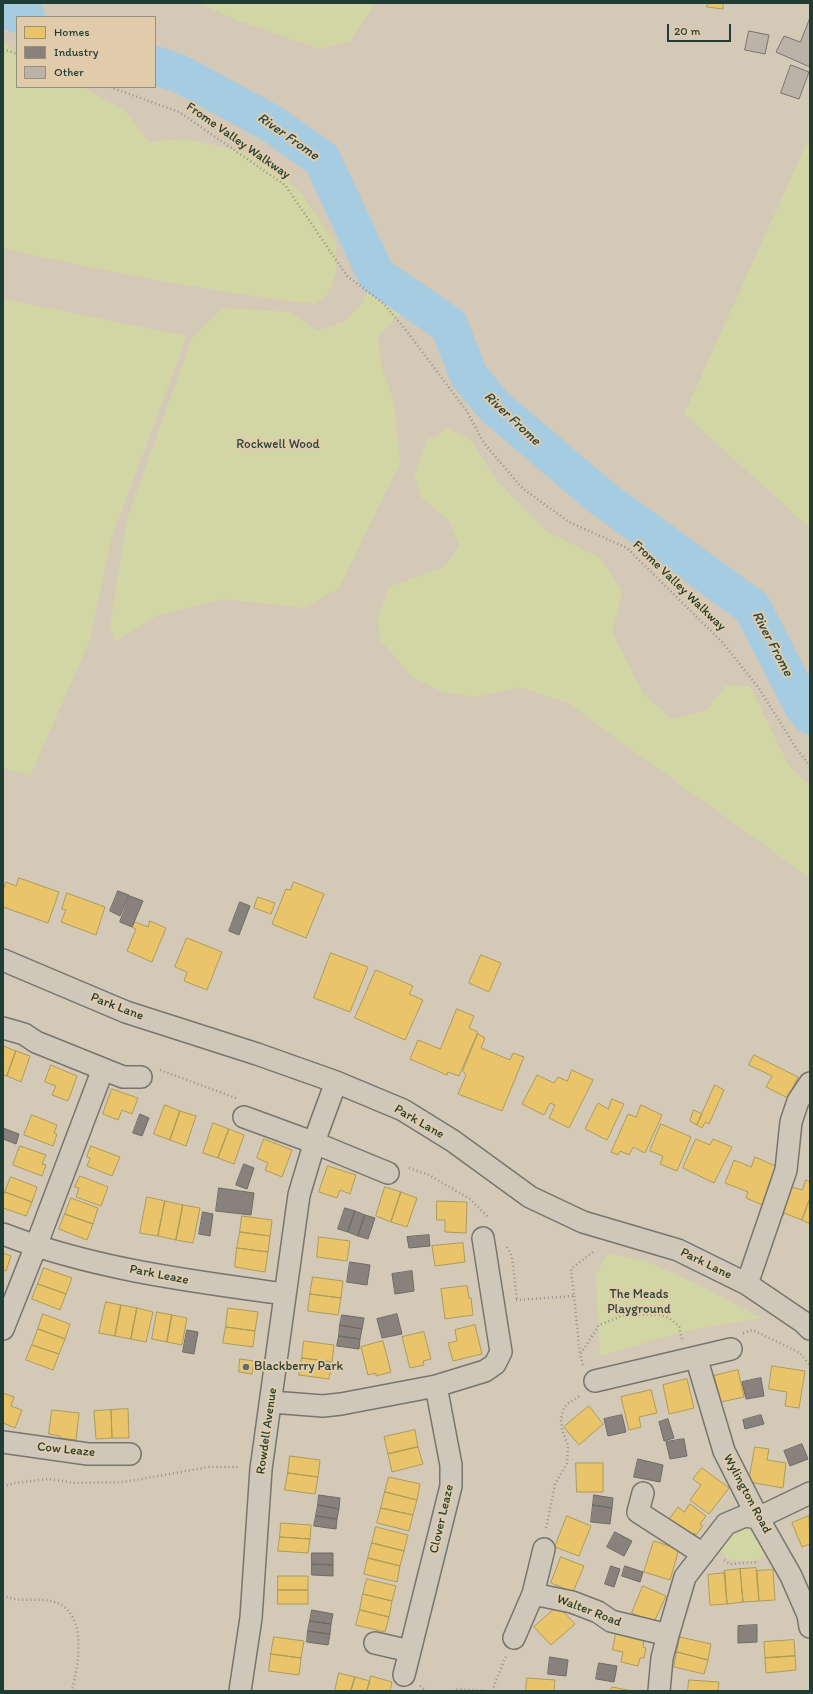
<!DOCTYPE html>
<style>
body{margin:0}
#map{position:relative;width:813px;height:1694px;overflow:hidden;background:#d4c8b7;font-family:Itim,sans-serif}
canvas{display:block}
.frame{position:absolute;inset:0;border:4px solid #1f3d34;pointer-events:none}
.legend{position:absolute;left:16px;top:16px;width:140px;height:72px;box-sizing:border-box;background:#e1cbaa;border:1px solid #93927b;margin:0;padding:5px 7px;list-style:none;font-size:12px;color:#1f3d34}
.legend li{display:flex;align-items:center;gap:8px;height:20px}
.legend b{width:20px;border:1px solid #93927b}
.scale{position:absolute;left:667px;top:24px;width:64px;height:18px;box-sizing:border-box;border:2px solid #1f3d34;border-top:0;padding-left:5px;font-size:12px;line-height:14px;white-space:nowrap;color:#1f3d34;-webkit-text-stroke:3px #e1cbaa;paint-order:stroke}
</style>
<div id="map">
<canvas width="813" height="1694"></canvas>
<div class="frame"></div>
<ul class="legend">
<li><b style="height:11px;background:#e9c46a"></b>Homes</li>
<li><b style="height:11px;background:#8a817c"></b>Industry</li>
<li><b style="height:11px;background:#bcb2a7"></b>Other</li>
</ul>
<div class="scale">20 m</div>
</div>
<script>
const context = document.querySelector('canvas').getContext('2d');
context.lineJoin = 'round';
function fillPath(path, color) {
  context.fillStyle = color;
  context.fill(path, 'evenodd');
}
function stroke(path, color, width, dash) {
  context.strokeStyle = color;
  context.lineWidth = width;
  context.lineCap = dash ? 'butt' : 'round';
  context.setLineDash(dash || []);
  context.stroke(path);
}
function write(font, color, halo, rows, align = 'center') {
  context.font = font + ' Itim,sans-serif';
  context.lineWidth = 4;
  context.setLineDash([]);
  context.textBaseline = 'middle';
  context.strokeStyle = halo;
  context.fillStyle = color;
  for (const [text, x, y, turn = 0] of rows) {
    context.save();
    context.translate(x, y);
    context.rotate((+turn || 0) * Math.PI / 180);
    context.textAlign = isNaN(turn) ? turn : align;
    if (halo) context.strokeText(text, 0, 0);
    context.fillText(text, 0, 0);
    context.restore();
  }
}
fillPath(new Path2D(`
 M 199,3 L 376,3 L 350,41 L 319,49 L 236,20 Z
 M 3,43 L 17,51 L 17,87 L 83,87 L 124,110 L 149,142 L 185,139 L 266,156 L 304,197 L 336,244 L 336,273 L 327,295 L 315,304 C 210,292 106,272 3,248 Z
 M 810,136 L 810,528 L 684,414 Z
 M 372,279 L 399,298 L 403,312 L 378,336 L 381,365 L 394,403 L 400,463 L 339,588 L 304,608 L 223,599 L 158,615 L 115,642 L 110,627 L 127,519 L 192,338 L 223,308 L 290,312 L 317,331 L 345,321 L 362,304 Z
 M 3,299 L 187,336 L 111,539 L 90,640 L 30,776 L 3,768 Z
 M 449,428 L 472,442 L 496,480 L 546,531 L 602,559 L 622,593 L 612,632 L 644,695 L 672,719 L 707,710 L 725,686 L 750,686 L 788,764 L 810,785 L 810,878 L 617,739 L 569,703 L 520,687 L 476,697 L 443,692 L 414,678 L 380,640 L 378,619 L 389,587 L 444,567 L 460,546 L 449,521 L 422,498 L 414,475 L 427,440 Z
 M 607,1253 L 645,1261 L 699,1285 L 761,1318 L 686,1331 L 600,1356 L 596,1276 Z
 M 738,1529 C 759,1529 761,1537 771,1553 L 754,1561 L 731,1560 L 717,1550 L 729,1534 Z`), '#d2d6a5');
const homes = new Path2D(`
 M 708,3 L 723,3 L 723,9 L 707,7 Z
 M 19,878 L 59,892 L 48,923 L 3,907 L 3,890 L 6,882 L 16,886 Z
 M 294,882 L 324,894 L 306,938 L 272,924 L 286,889 L 290,890 Z
 M 67,893 L 105,907 L 96,935 L 61,922 L 66,910 L 62,909 Z
 M 258,897 L 275,903 L 271,914 L 254,908 Z
 M 150,921 L 166,928 L 152,962 L 127,951 L 136,929 L 132,927 L 135,922 L 148,927 Z
 M 187,938 L 222,952 L 207,990 L 184,981 L 187,972 L 175,967 Z
 M 331,953 L 368,967 L 350,1012 L 314,998 Z
 M 481,955 L 501,963 L 489,992 L 469,983 Z
 M 376,970 L 413,986 L 409,994 L 423,1000 L 405,1040 L 355,1018 Z
 M 457,1009 L 474,1016 L 469,1028 L 478,1032 L 459,1076 L 448,1072 L 447,1075 L 410,1059 L 418,1040 L 440,1049 Z
 M 478,1034 L 485,1038 L 481,1048 L 510,1060 L 513,1053 L 524,1057 L 502,1111 L 458,1094 L 466,1075 L 463,1071 Z
 M 3,1046 L 16,1051 L 7,1076 L 3,1075 Z
 M 16,1051 L 30,1056 L 21,1082 L 7,1076 Z
 M 754,1055 L 798,1077 L 788,1098 L 766,1087 L 772,1076 L 749,1065 Z
 M 51,1065 L 77,1076 L 68,1101 L 52,1095 L 56,1086 L 45,1082 Z
 M 572,1070 L 593,1080 L 569,1128 L 549,1118 L 555,1105 L 550,1103 L 544,1115 L 522,1104 L 537,1075 L 554,1083 L 558,1077 L 567,1081 Z
 M 715,1085 L 724,1090 L 709,1124 L 705,1122 L 702,1128 L 697,1125 Z
 M 112,1089 L 138,1098 L 132,1114 L 122,1110 L 118,1120 L 103,1114 Z
 M 612,1099 L 624,1104 L 607,1140 L 585,1129 L 598,1103 L 608,1109 Z
 M 165,1105 L 180,1111 L 170,1140 L 154,1134 Z
 M 641,1105 L 662,1115 L 645,1153 L 633,1147 L 629,1155 L 620,1151 L 618,1155 L 611,1152 L 628,1114 L 636,1117 Z
 M 694,1110 L 702,1114 L 697,1125 L 690,1121 Z
 M 180,1111 L 196,1116 L 186,1146 L 170,1140 Z
 M 32,1115 L 57,1125 L 54,1133 L 57,1134 L 53,1146 L 24,1135 Z
 M 213,1123 L 229,1129 L 218,1158 L 203,1153 Z
 M 661,1124 L 691,1137 L 677,1171 L 660,1164 L 663,1156 L 650,1151 Z
 M 229,1129 L 244,1135 L 234,1164 L 218,1158 Z
 M 264,1139 L 292,1150 L 282,1177 L 265,1170 L 268,1163 L 257,1158 Z
 M 696,1139 L 710,1145 L 713,1139 L 732,1147 L 714,1183 L 683,1168 Z
 M 20,1146 L 46,1155 L 42,1164 L 46,1165 L 42,1176 L 13,1165 Z
 M 91,1146 L 120,1157 L 112,1176 L 87,1166 L 90,1158 L 87,1157 Z
 M 755,1157 L 780,1168 L 765,1206 L 746,1198 L 748,1192 L 725,1183 L 734,1160 L 751,1167 Z
 M 328,1166 L 356,1175 L 350,1194 L 340,1190 L 337,1198 L 319,1192 Z
 M 80,1176 L 108,1187 L 101,1206 L 76,1197 L 79,1188 L 75,1187 Z
 M 11,1177 L 37,1187 L 32,1202 L 5,1192 Z
 M 806,1180 L 810,1182 L 810,1198 L 802,1220 L 784,1213 L 783,1216 L 775,1213 L 785,1185 L 802,1190 Z
 M 385,1187 L 401,1192 L 391,1222 L 376,1216 Z
 M 5,1192 L 32,1202 L 26,1216 L 3,1208 L 3,1198 Z
 M 401,1192 L 417,1198 L 407,1227 L 391,1222 Z
 M 147,1197 L 165,1201 L 158,1236 L 140,1233 Z
 M 71,1198 L 98,1208 L 93,1224 L 65,1214 Z
 M 810,1198 L 810,1224 L 802,1220 Z
 M 165,1201 L 183,1205 L 176,1240 L 158,1236 Z
 M 437,1201 L 467,1202 L 466,1233 L 445,1232 L 445,1220 L 437,1220 Z
 M 183,1205 L 200,1208 L 193,1243 L 176,1240 Z
 M 65,1214 L 93,1224 L 87,1240 L 59,1229 Z
 M 242,1216 L 272,1220 L 270,1236 L 240,1232 Z
 M 240,1232 L 270,1236 L 268,1252 L 237,1248 Z
 M 319,1237 L 350,1241 L 347,1261 L 317,1257 Z
 M 463,1243 L 465,1262 L 435,1266 L 432,1246 Z
 M 237,1248 L 268,1252 L 265,1272 L 235,1267 Z
 M 3,1253 L 11,1256 L 6,1271 L 3,1270 Z
 M 44,1268 L 72,1278 L 66,1294 L 38,1284 Z
 M 313,1277 L 343,1281 L 341,1298 L 310,1294 Z
 M 38,1284 L 66,1294 L 60,1310 L 32,1299 Z
 M 467,1286 L 469,1298 L 471,1298 L 473,1315 L 445,1319 L 441,1289 Z
 M 310,1294 L 341,1298 L 338,1315 L 308,1311 Z
 M 106,1302 L 121,1305 L 115,1336 L 99,1333 Z
 M 121,1305 L 137,1308 L 131,1339 L 115,1336 Z
 M 137,1308 L 153,1312 L 146,1342 L 131,1339 Z
 M 228,1308 L 258,1312 L 255,1331 L 226,1327 Z
 M 157,1312 L 172,1315 L 167,1342 L 152,1339 Z
 M 43,1314 L 70,1324 L 65,1339 L 38,1329 Z
 M 172,1315 L 187,1318 L 182,1345 L 167,1342 Z
 M 475,1325 L 482,1354 L 453,1361 L 448,1343 L 457,1341 L 455,1330 Z
 M 226,1327 L 255,1331 L 253,1347 L 223,1343 Z
 M 38,1329 L 65,1339 L 59,1354 L 32,1345 Z
 M 424,1332 L 431,1359 L 423,1361 L 424,1365 L 410,1368 L 402,1337 Z
 M 304,1341 L 334,1345 L 332,1362 L 302,1358 Z
 M 383,1341 L 391,1372 L 376,1376 L 376,1373 L 368,1375 L 361,1347 Z
 M 32,1345 L 59,1354 L 53,1370 L 26,1360 Z
 M 302,1358 L 332,1362 L 329,1379 L 299,1375 Z
 M 240,1359 L 254,1361 L 252,1374 L 239,1372 Z
 M 772,1366 L 805,1371 L 799,1408 L 785,1406 L 787,1392 L 769,1389 Z
 M 738,1370 L 744,1397 L 721,1402 L 714,1376 Z
 M 687,1379 L 694,1408 L 669,1414 L 663,1385 Z
 M 651,1390 L 657,1413 L 639,1417 L 641,1427 L 629,1430 L 621,1397 Z
 M 3,1393 L 14,1397 L 11,1406 L 22,1410 L 15,1428 L 3,1423 Z
 M 589,1406 L 603,1424 L 579,1445 L 564,1427 Z
 M 128,1409 L 129,1438 L 112,1438 L 111,1410 Z
 M 52,1410 L 79,1413 L 76,1440 L 60,1438 L 60,1436 L 49,1434 Z
 M 111,1410 L 112,1438 L 96,1439 L 94,1411 Z
 M 415,1430 L 418,1447 L 388,1454 L 384,1437 Z
 M 418,1447 L 423,1464 L 392,1472 L 388,1454 Z
 M 755,1447 L 769,1449 L 767,1460 L 786,1463 L 783,1488 L 749,1482 Z
 M 290,1456 L 320,1460 L 318,1477 L 288,1473 Z
 M 576,1463 L 603,1463 L 603,1492 L 577,1492 Z
 M 702,1468 L 729,1488 L 709,1514 L 690,1500 L 701,1485 L 693,1479 Z
 M 288,1473 L 318,1477 L 315,1494 L 285,1490 Z
 M 389,1477 L 420,1484 L 417,1500 L 385,1492 Z
 M 385,1492 L 417,1500 L 413,1515 L 381,1508 Z
 M 690,1504 L 706,1516 L 700,1524 L 703,1526 L 696,1535 L 694,1533 L 690,1539 L 667,1522 L 678,1507 L 684,1512 Z
 M 381,1508 L 413,1515 L 409,1531 L 377,1523 Z
 M 567,1516 L 591,1526 L 579,1556 L 555,1547 Z
 M 809,1516 L 810,1544 L 802,1547 L 792,1523 Z
 M 281,1523 L 311,1525 L 310,1539 L 280,1537 Z
 M 376,1527 L 408,1535 L 404,1551 L 372,1543 Z
 M 280,1537 L 310,1539 L 308,1553 L 278,1551 Z
 M 654,1541 L 679,1549 L 670,1580 L 644,1572 Z
 M 372,1543 L 404,1551 L 400,1566 L 368,1558 Z
 M 561,1557 L 584,1566 L 573,1592 L 551,1583 Z
 M 368,1558 L 400,1566 L 397,1582 L 364,1574 Z
 M 756,1568 L 759,1601 L 743,1602 L 740,1569 Z
 M 740,1569 L 743,1602 L 727,1604 L 724,1571 Z
 M 773,1570 L 775,1600 L 759,1601 L 757,1571 Z
 M 725,1573 L 727,1604 L 710,1605 L 708,1575 Z
 M 278,1576 L 308,1576 L 308,1590 L 278,1590 Z
 M 367,1579 L 396,1586 L 392,1601 L 363,1594 Z
 M 643,1586 L 666,1596 L 654,1622 L 632,1613 Z
 M 278,1590 L 308,1590 L 308,1604 L 278,1604 Z
 M 363,1594 L 392,1601 L 389,1617 L 360,1610 Z
 M 558,1606 L 575,1624 L 551,1645 L 534,1627 Z
 M 360,1610 L 389,1617 L 385,1632 L 356,1625 Z
 M 616,1633 L 644,1639 L 643,1647 L 646,1648 L 644,1658 L 640,1658 L 638,1666 L 621,1662 L 623,1652 L 613,1650 Z
 M 274,1637 L 304,1641 L 301,1658 L 271,1654 Z
 M 680,1637 L 711,1644 L 708,1660 L 677,1652 Z
 M 794,1640 L 795,1656 L 765,1658 L 764,1642 Z
 M 677,1652 L 708,1660 L 704,1674 L 674,1667 Z
 M 271,1654 L 301,1658 L 299,1675 L 269,1671 Z
 M 795,1656 L 796,1670 L 766,1673 L 765,1658 Z
 M 339,1673 L 355,1677 L 351,1691 L 335,1691 Z
 M 371,1676 L 392,1682 L 390,1691 L 367,1691 Z
 M 355,1677 L 370,1681 L 367,1691 L 351,1691 Z
 M 527,1678 L 555,1680 L 554,1691 L 526,1691 Z
 M 689,1680 L 719,1682 L 718,1691 L 688,1691 Z
 M 612,1687 L 632,1691 L 611,1691 Z`);
fillPath(homes, '#e9c46a');
stroke(homes, '#ac9c5a', 1);
const industry = new Path2D(`
 M 118,891 L 129,895 L 120,916 L 110,911 Z
 M 130,896 L 143,901 L 132,927 L 120,922 Z
 M 240,902 L 250,906 L 239,935 L 229,931 Z
 M 140,1114 L 149,1118 L 142,1136 L 133,1133 Z
 M 3,1128 L 19,1134 L 16,1144 L 3,1139 Z
 M 244,1164 L 254,1168 L 247,1189 L 236,1185 Z
 M 219,1188 L 254,1193 L 251,1215 L 216,1211 Z
 M 345,1208 L 355,1211 L 348,1232 L 338,1229 Z
 M 355,1211 L 365,1215 L 358,1236 L 348,1232 Z
 M 203,1212 L 213,1214 L 210,1236 L 199,1234 Z
 M 365,1215 L 375,1218 L 368,1239 L 358,1236 Z
 M 429,1235 L 430,1246 L 409,1248 L 407,1237 Z
 M 350,1262 L 370,1265 L 367,1285 L 347,1282 Z
 M 412,1271 L 414,1291 L 395,1294 L 392,1274 Z
 M 397,1314 L 402,1334 L 382,1338 L 377,1319 Z
 M 342,1315 L 364,1318 L 362,1329 L 340,1325 Z
 M 340,1325 L 362,1329 L 360,1339 L 339,1336 Z
 M 187,1330 L 198,1332 L 194,1354 L 183,1352 Z
 M 339,1336 L 360,1339 L 359,1349 L 337,1346 Z
 M 761,1378 L 764,1396 L 746,1399 L 742,1382 Z
 M 622,1415 L 626,1432 L 608,1436 L 604,1419 Z
 M 761,1415 L 764,1424 L 745,1429 L 743,1420 Z
 M 668,1419 L 674,1438 L 664,1441 L 659,1422 Z
 M 684,1439 L 687,1456 L 670,1459 L 666,1442 Z
 M 802,1444 L 808,1459 L 790,1466 L 784,1451 Z
 M 638,1459 L 663,1465 L 660,1482 L 634,1477 Z
 M 319,1495 L 340,1498 L 339,1509 L 318,1505 Z
 M 594,1495 L 613,1498 L 612,1508 L 593,1505 Z
 M 318,1505 L 339,1509 L 337,1519 L 316,1516 Z
 M 593,1505 L 612,1508 L 610,1524 L 591,1522 Z
 M 316,1516 L 337,1519 L 336,1529 L 314,1526 Z
 M 615,1532 L 632,1541 L 624,1556 L 607,1547 Z
 M 312,1553 L 333,1553 L 333,1565 L 312,1564 Z
 M 312,1564 L 333,1565 L 333,1576 L 312,1575 Z
 M 611,1566 L 620,1569 L 614,1587 L 605,1584 Z
 M 625,1566 L 643,1572 L 640,1582 L 622,1576 Z
 M 312,1610 L 333,1614 L 331,1624 L 310,1621 Z
 M 310,1621 L 331,1624 L 330,1634 L 308,1631 Z
 M 757,1625 L 757,1642 L 738,1643 L 738,1626 Z
 M 308,1631 L 330,1634 L 328,1645 L 307,1642 Z
 M 550,1657 L 568,1660 L 566,1676 L 548,1674 Z
 M 599,1663 L 617,1666 L 614,1682 L 596,1679 Z`);
fillPath(industry, '#8a817c');
stroke(industry, '#6a6d66', 1);
stroke(new Path2D(`
 M 3,8 L 26,17
 M 155,65 L 180,74 L 271,123 L 322,159 L 376,275 L 449,325 L 469,376 L 495,407 L 602,498 L 752,607 L 803,706 L 810,715`), '#a6cce1', 38);
const building = new Path2D(`
 M 810,18 L 810,67 L 776,52 L 784,36 L 800,42 Z
 M 749,31 L 769,35 L 765,54 L 745,50 Z
 M 791,65 L 809,72 L 799,99 L 781,93 Z`);
fillPath(building, '#bcb2a7');
stroke(building, '#76766d', 1);
const minor = new Path2D(`
 M 3,960 L 126,1012 L 257,1054 L 336,1082 L 403,1110 L 453,1141 L 530,1197 L 583,1222 L 678,1250 L 747,1284 L 803,1322 L 810,1329
 M 3,1028 L 24,1034 L 36,1042 L 123,1077 L 141,1077
 M 244,1117 L 315,1143 L 388,1173
 M 3,1234 C 93,1269 190,1281 285,1294
 M 747,1284 L 786,1170 L 791,1122 L 798,1101 L 810,1083
 M 3,1329 L 36,1246 L 103,1069
 M 696,1357 L 724,1451 L 758,1518 L 791,1576 L 808,1615 L 810,1627
 M 595,1381 L 731,1349
 M 271,1402 L 323,1406 L 341,1404 L 436,1386 L 485,1371 L 495,1364 L 501,1352 L 483,1238
 M 3,1442 L 88,1454 L 130,1454
 M 643,1493 L 638,1512 L 703,1554
 M 533,1594 L 572,1602 L 598,1612 L 611,1621 L 668,1635 L 662,1658 L 659,1691
 M 668,1635 L 685,1577 L 726,1524 L 745,1516 L 758,1518 L 810,1493
 M 514,1638 L 533,1594 L 544,1549
 M 375,1643 L 410,1651
 M 404,1675 L 451,1486 L 451,1465 L 436,1386
 M 240,1691 L 251,1618 L 261,1469 L 299,1195 L 318,1131 L 336,1082`);
stroke(minor, '#76766d', 24);
stroke(new Path2D(`
 M 3,49 L 17,54
 M 110,87 L 179,112 L 285,185 L 347,276 L 383,303 L 405,329 L 466,410 L 484,443 L 522,488 L 569,522 L 627,548 L 722,642 L 758,687 L 796,748 L 810,766
 M 160,1070 L 236,1098
 M 409,1168 L 429,1175 L 470,1199 L 489,1218
 M 507,1247 L 512,1257 L 517,1300
 M 574,1296 L 580,1355
 M 516,1300 L 574,1296 L 571,1269 L 593,1252
 M 743,1333 L 753,1330 L 800,1353 L 810,1365
 M 583,1365 L 580,1355 L 599,1325 L 627,1314 L 661,1315 L 669,1318 L 679,1326 L 682,1339
 M 3,1487 L 14,1483 L 49,1479 L 75,1483 L 124,1482 L 209,1467 L 240,1467
 M 546,1528 L 555,1484 L 567,1463 L 568,1445 L 562,1430 L 561,1419 L 563,1410 L 567,1404 L 581,1395
 M 724,1560 L 730,1564 L 759,1562
 M 3,1595 C 15,1602 31,1599 45,1600 C 90,1604 79,1662 72,1691
 M 420,1686 L 426,1691
 M 453,1691 L 456,1689 L 487,1691
 M 492,1691 L 506,1656`), '#96948b', 2.5, [1, 3]);
stroke(minor, '#d0c7bb', 21);
for (const [x, y, r, color] of [
 [246,1367,4,"#5e6e62"]
]) {
  const dot = new Path2D();
  dot.arc(x, y, r, 0, 2 * Math.PI);
  context.fillStyle = color;
  context.fill(dot);
  stroke(dot, '#e1cbaa', 1.5);
}
write('13px', '#1f3d34', '#e1cbaa', [
 ["Frome Valley Walkway",238,141,35],
 ["Frome Valley Walkway",679,586,44],
 ["Park Lane",117,1007,21],
 ["Park Lane",419,1122,30],
 ["Park Lane",706,1264,26],
 ["Park Leaze",159,1275,11],
 ["Rowdell Avenue",267,1431,-82],
 ["Cow Leaze",66,1450,6],
 ["Wylington Road",747,1494,62],
 ["Clover Leaze",442,1519,-77],
 ["Walter Road",589,1611,21]
]);
write('13px', '#284539', '#e1cbaa', [
 ["Rockwell Wood",278,445],
 ["The Meads",639,1295],
 ["Playground",639,1310]
]);
write('13px', '#1f3d34', '#e1cbaa', [
 ["Blackberry Park",254,1367]
], 'left');
write('italic 14px', '#25443e', '#e1cbaa', [
 ["River Frome",288,137,35],
 ["River Frome",512,419,43],
 ["River Frome",772,644,62]
]);
</script>
